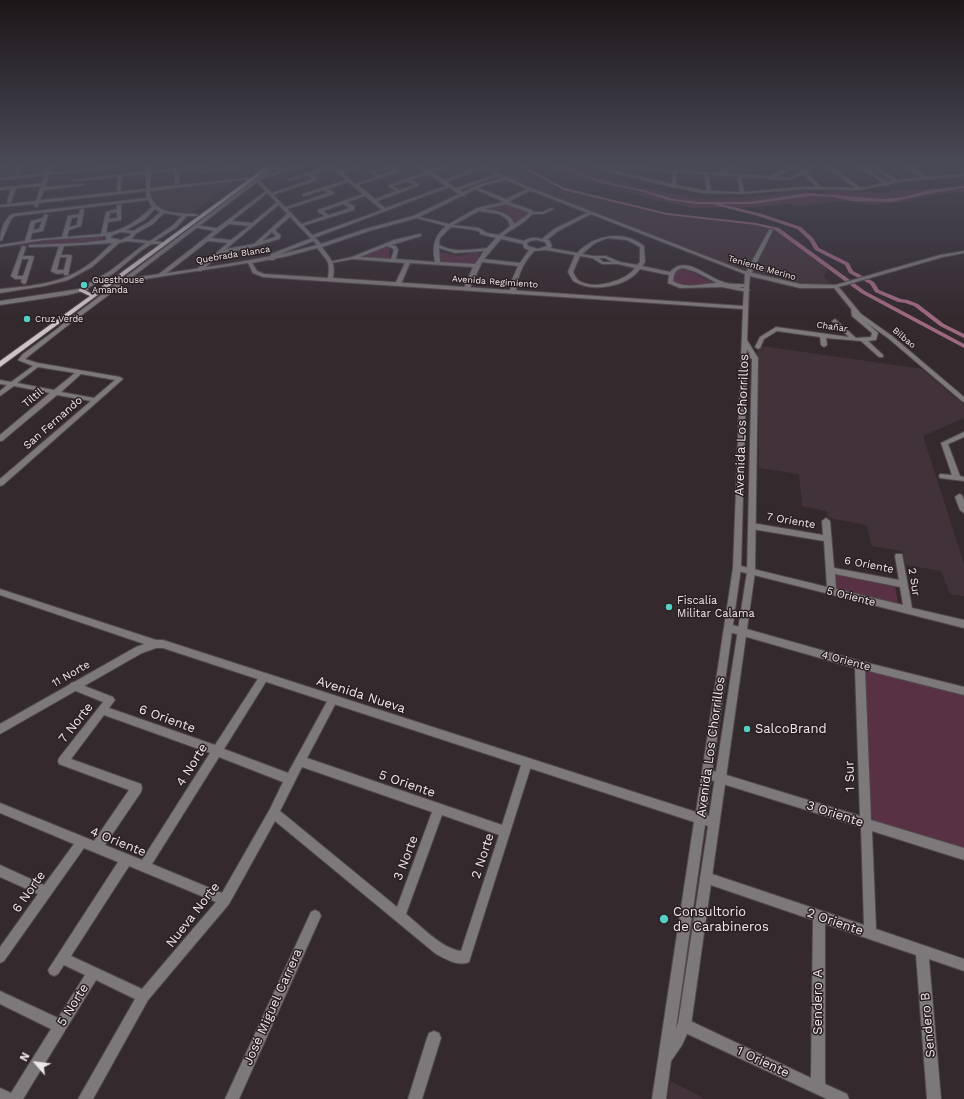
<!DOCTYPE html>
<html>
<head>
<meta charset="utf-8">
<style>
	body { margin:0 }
	#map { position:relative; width:964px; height:1099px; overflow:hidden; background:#342a2e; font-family:"Work Sans",sans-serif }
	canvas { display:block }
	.north { position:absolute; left:16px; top:1043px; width:40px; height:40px; -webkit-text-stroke:3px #2a2024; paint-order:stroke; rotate:298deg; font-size:11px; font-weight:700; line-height:16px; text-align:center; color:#eee7e9 }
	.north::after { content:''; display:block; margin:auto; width:14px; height:18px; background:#eee7e9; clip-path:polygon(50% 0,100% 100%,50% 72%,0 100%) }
</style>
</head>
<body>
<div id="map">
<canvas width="964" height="1099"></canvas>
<div class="north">N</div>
</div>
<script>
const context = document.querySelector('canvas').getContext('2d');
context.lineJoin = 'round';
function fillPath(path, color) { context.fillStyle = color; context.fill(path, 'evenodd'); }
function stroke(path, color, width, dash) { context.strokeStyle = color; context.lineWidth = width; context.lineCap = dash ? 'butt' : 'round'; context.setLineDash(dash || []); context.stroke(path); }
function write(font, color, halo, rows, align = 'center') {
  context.font = font + ' "Work Sans",sans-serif'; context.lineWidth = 3; context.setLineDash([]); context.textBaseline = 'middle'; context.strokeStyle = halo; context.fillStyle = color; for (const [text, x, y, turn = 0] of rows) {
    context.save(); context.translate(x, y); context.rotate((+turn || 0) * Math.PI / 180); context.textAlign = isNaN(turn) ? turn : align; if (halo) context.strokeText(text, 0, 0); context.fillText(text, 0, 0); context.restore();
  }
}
const built = new Path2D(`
	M521,168L558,189L666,215L758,225L769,228L745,272L531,189L500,175Z
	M229,181H235L192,213L166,210L158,206L152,198V190Z
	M776,229L828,269L824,276L829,284H799L751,273Z
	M761,346L922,369L964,405V418L923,436L964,564V596L950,594L941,571L906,565L902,551L872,546L867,525L829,518L826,511L802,506L799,474L759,468L757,353Z
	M670,1081L700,1096L704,1099H668Z`);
const green = new Path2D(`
	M542,164H565L598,177L616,181L669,193L705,199L749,197L795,192L822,193L827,191L871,192L878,193L881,191L890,192L892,190L927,189L964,184V192L934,195L905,202L873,205L846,201L806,205L784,204L759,207L690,208L686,206L650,199L623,190L581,180Z
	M860,164H869L894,181L887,182Z
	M501,204H510L527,212L528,214C524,218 518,222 512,221L511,218L514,217L501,210L489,209Z
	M100,236L103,237V239L81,243L39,244L1,248L47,241Z
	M385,247L390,248L389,259L363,257Z
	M439,252L460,256L476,252L480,254L474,264L441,262L438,254Z
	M681,269L690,271L712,282C700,287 684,288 673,281C674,275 675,272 681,269Z
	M835,574L895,586L898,603L837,590Z
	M870,669L964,695V850L876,823L870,815L865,671Z`);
const water = new Path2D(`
	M551,164H557L569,170L601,181L643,190L674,199L699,202H749L808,193L884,199L904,197L929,190L963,186H964V188L927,194L892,202L851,201L835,197L810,196L753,204H696L668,200L640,191L599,182Z`);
const canal = new Path2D(`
	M515,164H520L565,188L667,213L756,223L779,228L865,291L964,344V348L861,293L775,230L756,225L667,215L563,190Z
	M717,203L762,214L801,227L813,238L819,248L849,263L853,271L874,282L879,290L901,299L908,300L918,304L944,324L964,334V338L940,326L914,306L905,303L898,302L875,292L870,284L849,273L845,265L815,250L809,240L797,229L758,216L715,205V204Z`);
const minor = new Path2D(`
	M11,164H23L18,178L15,177L19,165L0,167V165Z
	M49,164H53L45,187L83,184L85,185L44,190L40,200L146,189V174L122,176L121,190L119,191L117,190L118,177L74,181L72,180L147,171V164H151V171L208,165L210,166L179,170V183L177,184L175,183V171L151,173L150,188L247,178L249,179L150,191C152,215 178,213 196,214L198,215L196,216H187L176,228L155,241L162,242V244H152L142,250L114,273L88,288V290L67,295L0,305V301L79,289L110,271L146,243L127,241L119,243L92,267L68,280L44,286L0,293V289C31,286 62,284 88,265C97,259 104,250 113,243L64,246L61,255H70L72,256L68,275H64V273L57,274L51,271L59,246L31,247H29V245L82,243L106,240V236L44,240L0,247V245L25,241L31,221L43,218L44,214L48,215L43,231L32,233L30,240L62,237L68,216L79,214L80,210L82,209L84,210L81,226L69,230L67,237L101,234L106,212L117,209V205H121V220L108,222L106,233C124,231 139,219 152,207L148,200L15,216L11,219L2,240L0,241C0,231 4,219 12,214L147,198L146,191L39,203L38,207H36L34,206L35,204L0,207V205L36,201L41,186L16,188L11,202L9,203L7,202L11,189L0,190V188L42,183ZM155,209L160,212L149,222L133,231L126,230L144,220ZM117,212V218L109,219L110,213ZM164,213L182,216L172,226L150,241L131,239L135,235V234L153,224ZM78,217L77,225L69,227L72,218ZM42,221L39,229L33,230L35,223ZM120,232L130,233L131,235L121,240L111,238V236ZM60,257H67L64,270H57Z
	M233,164H237V166L233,169L201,172L199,171L232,167Z
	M301,164H306L289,170H285V172L259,179L257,178L284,170L272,169L271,167L288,168Z
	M327,164H331L339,171L361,164H366L342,172L355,184L377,177L371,173V171L395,164H400L392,167L399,170V172L358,185L375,199L396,191L389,187V185L426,172L415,164H419L430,171L449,164H454L432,172L444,180L483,166V168L447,182L456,188L497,174L500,175L459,190L465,194V196H461L449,187L314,238L316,239V240L277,255L274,260H270L271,254L312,238L310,237V236L382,210L365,196L347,202L354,206V210L299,227V225L325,216L318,212V210L363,194L348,182L327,189L334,192V194L283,210V208L328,193L323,190L305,196H303V194L346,180L331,168L311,174L317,178V180L273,195L269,194L313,179L307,175L289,181L287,180L329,166ZM388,168L394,171L380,175L375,172ZM429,174L446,186L385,208L377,201L418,186V184L410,180ZM407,181L414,185L400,190L393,186ZM343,204L350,208L329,215L323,211Z
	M585,164H590L615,171L672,184L673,172L601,166L599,165L601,164L719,173L736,164H741L724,173L769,176L797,164H802L775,177L788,178L817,164H822L806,172L821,187L855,188L823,164H827L861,188L883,183L856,164H860L887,182L893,181L869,164H873L897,180L921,177L902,164H906L909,166L927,164L912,168L926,177L964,174V176L905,181L890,184L888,186L885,185L860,190L803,189L742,194L701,193L676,187L674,188L672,187L613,173ZM677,172L704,174L707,191L676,185ZM708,174L737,176L740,192L711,191ZM803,174L817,187H803L744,192L741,177L789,180Z
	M476,187L506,199L529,188H531V190L508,202L532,210L533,212H542L552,208L554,209L543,214H532C526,223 512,228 503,236L524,241C530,237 535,237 542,239L554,229L589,212H591V214L558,231L547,240H549L552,246L550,248L577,253C595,234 624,230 644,246L645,262L642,266L670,272C686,254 706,277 723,282C731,285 740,283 748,285V287H739L750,290L747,292L722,287L680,288L668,283L669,275L640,269C628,286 594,293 575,282C572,281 570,275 568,272L575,255L546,250L534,251C523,263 517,276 516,292L513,294L510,292L512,280L518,266L482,262L470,288L467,290L464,288L473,267L410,263L401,284L398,286L395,284L405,263L353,259L331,263L329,262L352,257L394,240L419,234H421V236L391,245L396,246L398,250L396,259L435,262C432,246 434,236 446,226L413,217L415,216L449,224L477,208L504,202L475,189L474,188ZM506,204L528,212L529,213L523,218L514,224C510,211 495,211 484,209ZM479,211L499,214L508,220L510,226L499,235L487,233L479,228L453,225ZM451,227C458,228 475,229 480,232V234L496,238L487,248C470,250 454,253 439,245L440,238ZM607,238L627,240L640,247V262L637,265L620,262L606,256H593L582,254L595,243ZM501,239L523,244L524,248L529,250L520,263L484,259ZM536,240L545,242L547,246L538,249L528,246L527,243L530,241ZM387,246L392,248L394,250L391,259L360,257ZM439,248L455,253L484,251L475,264L440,262ZM580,256L592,258L602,264H618L635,268C626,281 592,291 578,280C576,278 574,274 573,272ZM599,258H605L612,262H603ZM683,268L696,272L717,283C703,283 686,290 673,281C674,274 675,269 683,268Z
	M267,190L270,191L232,221L252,223L277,202L281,203L226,249L254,244L288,213H292V215L275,230L281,236L279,239L246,249L222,253L201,271H197V269L228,243L208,241L163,276H159V274L214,231L194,227V225L217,228ZM229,224L249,226L231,240L211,238ZM272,232L276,236L275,237L262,241Z
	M771,229L773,230L751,274L746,275L745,274L769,230Z
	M22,246L26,247L23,256H32L34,257L26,283L24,284L21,282L22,279H15L11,276ZM22,259H29L23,276H17Z
	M964,251V253L943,257L835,288L832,286L940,255Z
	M851,308H855L858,315L878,333L876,340L868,341L883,355V357H879L861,341L826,338L827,345L824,347L821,345L820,337L777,331L764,339L760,348L758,349L755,347L760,337L776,327L849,337L833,322L832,321L835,319L856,338L871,337L872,333L852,316Z
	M61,326L64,328L63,329L25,359L38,363L120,377L123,379L3,485L0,486V479L91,401L57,395L2,441H0V435L50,393L14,386L0,396V391L7,385L0,384V380L11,382L33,366L18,360L23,354ZM38,367L75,373L54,390L17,383ZM81,374L115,380L94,398L61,392Z
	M750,354L758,358L755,360L750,358L744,360L741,358Z
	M964,432V437L948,444L960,476L964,477V481L940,478L939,476L940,474L952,475L941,443Z
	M959,494L962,495L964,500V513L960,510L955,497Z
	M826,518L830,521L834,568L899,580L895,556L896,554H902L912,608L964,620V628L734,570L733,568L734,566L737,565L827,587L824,541L752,529L748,526L752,523L823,535L822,521ZM835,574L900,587L903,605L836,589Z
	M0,589L156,640L159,641L160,644L159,647L156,648L0,595Z
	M729,624L860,661L964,687V695L865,670L871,820L964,848V860L872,831L876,929L964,959V971L929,959L941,1099H927L916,955L825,924V1084L847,1094L849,1099H827L679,1030L677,1025L679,1020L684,1018L811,1078L813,920L702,882L700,878L702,874L706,872L864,925L861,827L707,779L703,778L702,774L703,770L707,769L860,816L855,668L726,631L725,628L726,625Z
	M264,673L267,674L269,677L267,680L224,749L288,773L330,696L333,695L336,696L338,699L307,758L502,825L523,759L527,758L531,759L532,763L469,962C458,967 446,959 436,954L275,821L229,904L148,1000L93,1099H78L135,999L96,980L23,1099H0V1088L11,1093L51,1029L0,1004V991L58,1018L85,975L64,965L58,974L54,976L50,974L48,970L118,862L84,848L4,961L0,963V947L38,894L0,877V865L44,885L74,844L0,813V803L94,841L129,790L59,764L58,761L59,758L103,702L71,689L69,686L71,683L74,682L113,697L115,700L109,708L215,745L261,674ZM104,715L210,753L142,860L105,845L141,792L142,788L141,784L71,759ZM219,757L283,782L270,809L222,893L152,864ZM302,767L432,812L397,907L280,811ZM442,815L499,835L461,951C442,949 421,926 406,914ZM129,866L216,902L142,989L71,956Z
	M315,910L319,912L321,916L239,1099H225L311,912Z
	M434,1031L439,1033L441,1038L422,1099H408L427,1038L429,1033Z`);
const tertiary = new Path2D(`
	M131,164H142L0,180V178Z
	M276,164H280L259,180L321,244L365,229L413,216L480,184L504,178L474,164H479L531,188L744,271L800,284L837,285L861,314L892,336L964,397V402L962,401L888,338L857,316L834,288H800L750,276L749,286L747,340L758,358L755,572L691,1025L682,1045L671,1061L666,1099H652L694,822L163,648H156L142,653L0,734V724L136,647L156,640H163L696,812L733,568L743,309L263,277L253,273L248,263L126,282L63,329H59V327L117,283L105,285L103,284V282L123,279L253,181L246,180V178L256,179ZM507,180L529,190L745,274L743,306L333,278C336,261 330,259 322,247L369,231L417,218L482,186ZM257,182L317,245C256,262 193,269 131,278ZM317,248C326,260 331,260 328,278L264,274L257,271L252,263L288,256ZM747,349L752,358L747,572L709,816L706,815L741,568ZM705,825L708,826L678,1024L676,1028Z`);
const primary = new Path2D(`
	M270,164H275L0,367V361L90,296L79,291V289H83L92,294Z`);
const markers = [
	[84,285,4,"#55cec6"],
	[27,319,4,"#55cec6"],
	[669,607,4,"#55cec6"],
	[747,729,4,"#55cec6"],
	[664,919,5,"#55cec6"]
];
const farStreetnames = [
	["Quebrada Blanca",233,255,-9],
	["Teniente Merino",762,268,16],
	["Avenida Regimiento",495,282,4],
	["Chañar",832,327,8],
	["Bilbao",904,338,40]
];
const farPoinames = [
	["Guesthouse",92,280],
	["Amanda",92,290],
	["Cruz Verde",35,319]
];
const streetNames = [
	["Tiltil",33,398,-40],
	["San Fernando",53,423,-41],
	["7 Oriente",791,521,10],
	["6 Oriente",869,565,11],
	["2 Sur",914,582,81],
	["5 Oriente",851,597,14],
	["4 Oriente",846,661,15],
	["11 Norte",71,674,-30]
];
const poiNames = [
	["Fiscalía",677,601],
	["Militar Calama",677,614]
];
const nearStreetnames = [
	["Avenida Los Chorrillos",742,425,-88],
	["Avenida Nueva",361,695,18],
	["6 Oriente",167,719,20],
	["7 Norte",76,723,-52],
	["Avenida Los Chorrillos",711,747,-82],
	["4 Norte",192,765,-58],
	["1 Sur",850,776,-92],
	["5 Oriente",407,784,19],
	["3 Oriente",835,814,18],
	["4 Oriente",118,842,22],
	["2 Norte",483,856,-72],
	["3 Norte",406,858,-69],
	["6 Norte",29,892,-55],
	["Nueva Norte",193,915,-52],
	["2 Oriente",835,922,19],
	["Sendero A",818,1002,-90],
	["5 Norte",73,1005,-58],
	["José Miguel Carrera",273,1007,-66],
	["Sendero B",928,1025,-95],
	["1 Oriente",763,1062,25]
];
const nearPoinames = [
	["SalcoBrand",755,729],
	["Consultorio",673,912],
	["de Carabineros",673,927]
];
fillPath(built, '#42333a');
fillPath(green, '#583144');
fillPath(water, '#9f6881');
fillPath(canal, '#9f6881');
stroke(minor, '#52484c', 2);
stroke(tertiary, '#52484c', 2);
stroke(primary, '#52484c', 2);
fillPath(minor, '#7d787a');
fillPath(tertiary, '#7d787a');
fillPath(primary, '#cec2c7');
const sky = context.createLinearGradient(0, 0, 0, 318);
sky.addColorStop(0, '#1d1719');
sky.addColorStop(0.52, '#4a4a57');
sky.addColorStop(1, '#4a4a5700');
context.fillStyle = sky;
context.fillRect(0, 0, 964, 318);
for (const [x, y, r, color] of markers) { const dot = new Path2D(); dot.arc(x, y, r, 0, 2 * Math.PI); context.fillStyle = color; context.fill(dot); stroke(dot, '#2a2024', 1.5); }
write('9px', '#eee7e9', '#2a2024', farStreetnames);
write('9px', '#eee7e9', '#2a2024', farPoinames, 'left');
write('11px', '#eee7e9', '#2a2024', streetNames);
write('11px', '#eee7e9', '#2a2024', poiNames, 'left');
write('13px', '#eee7e9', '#2a2024', nearStreetnames);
write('13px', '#eee7e9', '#2a2024', nearPoinames, 'left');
</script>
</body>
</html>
